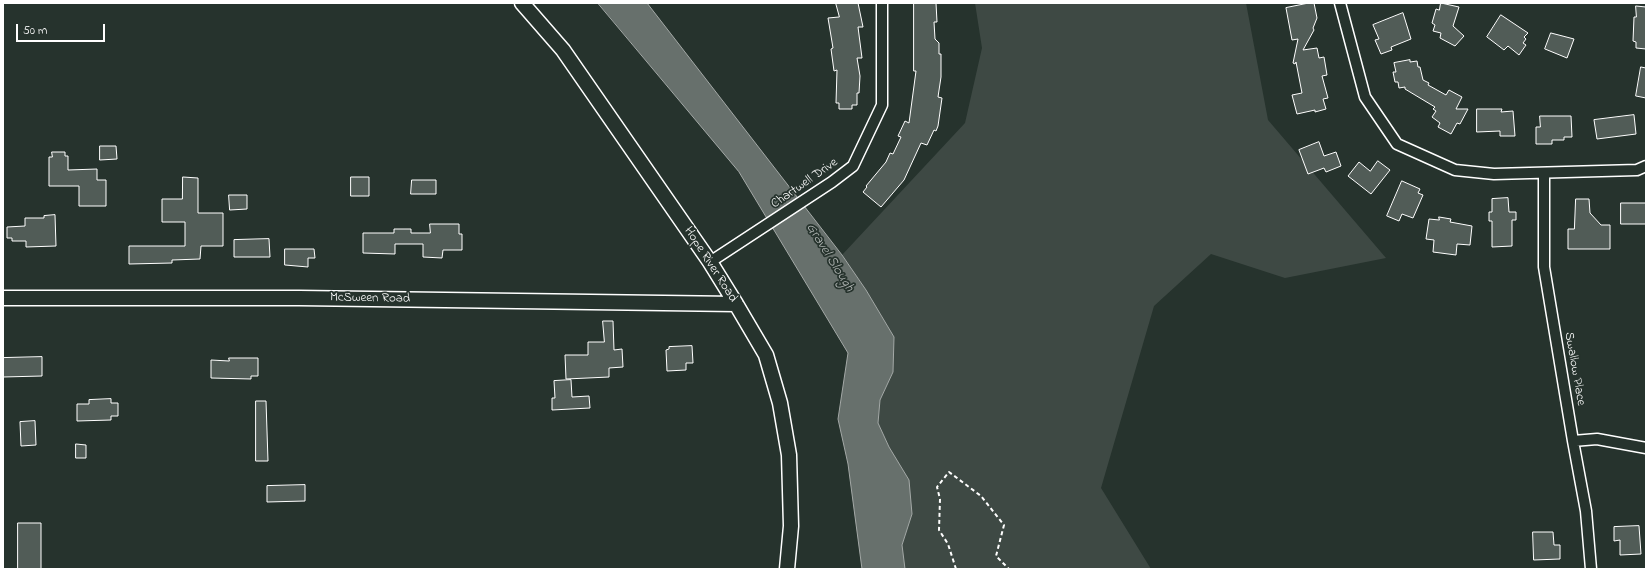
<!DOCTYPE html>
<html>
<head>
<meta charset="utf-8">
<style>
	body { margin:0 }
	#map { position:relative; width:1649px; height:572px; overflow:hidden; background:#26332d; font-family:"Indie Flower",sans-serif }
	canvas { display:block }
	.frame { position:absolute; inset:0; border:4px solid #fff; pointer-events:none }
	.scale { position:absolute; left:16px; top:24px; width:89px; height:18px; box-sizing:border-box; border:2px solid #fff; border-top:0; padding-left:5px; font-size:12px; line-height:14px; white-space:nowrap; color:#fff; -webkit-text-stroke:3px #26332d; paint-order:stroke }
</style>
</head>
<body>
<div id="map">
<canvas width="1649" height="572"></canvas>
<div class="frame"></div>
<div class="scale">50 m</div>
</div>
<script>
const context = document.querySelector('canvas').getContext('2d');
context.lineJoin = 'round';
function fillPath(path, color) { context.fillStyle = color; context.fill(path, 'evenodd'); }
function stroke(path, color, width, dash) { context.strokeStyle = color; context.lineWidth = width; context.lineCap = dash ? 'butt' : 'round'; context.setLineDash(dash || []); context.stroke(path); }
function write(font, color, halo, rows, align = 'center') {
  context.font = font + ' "Indie Flower",sans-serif'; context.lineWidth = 3.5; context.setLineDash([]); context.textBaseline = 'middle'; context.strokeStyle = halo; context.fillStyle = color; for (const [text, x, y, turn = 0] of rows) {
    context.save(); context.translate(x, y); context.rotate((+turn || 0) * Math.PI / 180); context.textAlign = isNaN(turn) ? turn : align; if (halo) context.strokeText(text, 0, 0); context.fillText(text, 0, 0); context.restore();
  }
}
const green = new Path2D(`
	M975,3H1246L1268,120L1386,258L1285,278L1211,254L1154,306L1101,488L1151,569L904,568L902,545L912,514L889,447L878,423L880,400L893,372L894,337L866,290L842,255L965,123L982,48Z`);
const water = new Path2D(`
	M598,3H647L842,255L866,290L894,337L893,372L880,400L878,423L889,447L909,480L912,514L902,545L905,569H862L848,464L838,419L848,353L739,172Z`);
const building = new Path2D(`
	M836,3H858L863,27H858L862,58H857L860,76L859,93H857V105H852V109H839V103H836L837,70L834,71L831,49L833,48L828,18L839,17Z
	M914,3H936L937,22H934L935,39L939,43V54H941V77L938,97L942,98L938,126L936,131L934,130L927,145L921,143L904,180L881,207L863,192L867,187L866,186L886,162L890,153L893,154L901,137L898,136L905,121L909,123L916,71H914Z
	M1309,3H1314L1317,18L1313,28L1314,30L1303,50L1317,48L1319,58L1324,57L1327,75L1322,76L1328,98L1323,99L1326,109L1315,112V110L1297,114L1292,95L1302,93L1296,62L1295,64L1293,63L1298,39L1292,40L1286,8Z
	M1441,3L1459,7L1453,26L1464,36L1455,46L1440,38L1441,33L1433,31L1435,25L1432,23L1436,9L1439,10Z
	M1636,6L1646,7V49L1636,48V42L1633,41L1634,17H1636Z
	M1403,13L1411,39L1391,47L1392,50L1381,54L1375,40L1379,39L1373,25Z
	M1501,15L1528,33L1524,37L1526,39L1523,43L1526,45L1519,55L1508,46L1504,50L1487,37Z
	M1551,33L1574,39L1567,58L1545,49Z
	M1410,60V62L1417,61L1418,67H1420L1423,80L1429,83L1428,85L1446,95L1449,90L1462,97L1456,109H1468L1460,124L1457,123L1451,134L1438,127L1440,123L1432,117L1436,111L1433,109L1435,107L1405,89V87L1399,88L1398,82H1395L1393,72H1396L1394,63Z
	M1641,67L1646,68V98L1636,96Z
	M1477,109H1502L1501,112L1513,111L1515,136H1500V131L1477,132Z
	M1634,115L1636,134L1597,139L1594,120Z
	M1540,116H1571L1572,137H1564V140H1552V144H1536V127H1540Z
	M1319,142L1324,156L1336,152L1341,166L1326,172L1324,168L1308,174L1299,150Z
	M100,146H116L117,159L100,160Z
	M52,152H65V156H68V170L97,169V180H106V206H79V186H49V157H52Z
	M1378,161L1390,170L1371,194L1348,176L1359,162L1370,171Z
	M183,177L198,178V213H223V246H201L200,259L172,260V263L129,264V246H185V222H162V199H182Z
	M351,177H369V196H351Z
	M412,180H436V194H411Z
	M1402,181L1420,189L1418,193L1423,195L1413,218L1402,214L1399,221L1387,216Z
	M229,195H247V209L230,210Z
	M1508,198L1509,212H1516V220H1512V246L1492,247V221H1489V212H1492V199Z
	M1576,199H1589L1590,213L1601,225H1610V249H1568V229H1574Z
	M1621,203H1646V224H1621Z
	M55,215L56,246L26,247V241H12V238H7V227L25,226V218H44V216Z
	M1439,217L1451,219L1450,222L1472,226L1470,245L1457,244L1456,255L1433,252L1434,240L1426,239L1429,219L1439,220Z
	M430,224H459V234H462V250H443L442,258L423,257V244H395V254L363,253V233H394V229H411V233H430Z
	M269,239L270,257H234V240Z
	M285,249H314L315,258H308V267L285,265Z
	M603,321H613L614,350L622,349L623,367L609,368V377L566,379L565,355H588V342H604Z
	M692,346L693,363H686V370L667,371L666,350L669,349V347Z
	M42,357V376L3,377V358Z
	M229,358H258V376H251V379L211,378V360L229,361Z
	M571,380L572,397L589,396L590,408L552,410V398H555L554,381Z
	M111,399V403H118V416H111V420L77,421V404H89V400Z
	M256,401H266L268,461H256Z
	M35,421L36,445L21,446L20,422Z
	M76,444L86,445V458H76Z
	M305,485V501L267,502V486Z
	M18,523H41V569H18Z
	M1639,526L1641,554L1620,555V540L1614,541V527Z
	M1533,532H1553L1554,545H1560V559L1534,560Z`);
const path = new Path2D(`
	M956,569L948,544L939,530L940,499L937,487L949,472L981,496L1004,525L996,556L1009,569`);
const street = new Path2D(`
	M1340,3L1365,97L1397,144L1455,170L1494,174L1637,170L1646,166
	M1544,173V267L1573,441L1586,511L1591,569
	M710,262L832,182L853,166L882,105V3
	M1573,441L1597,439L1646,448`);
const secondary = new Path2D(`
	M522,3L563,50L710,262L736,304L766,355L780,403L789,455L791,526L787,569
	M3,298H299L736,304`);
const streetNames = [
	["Chartwell Drive",805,184,-35],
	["Hope River Road",710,265,57],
	["McSween Road",370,299,1],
	["Swallow Place",1574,369,80]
];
const waterNames = [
	["Gravel Slough",829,258,58]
];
fillPath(green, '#3e4944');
fillPath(water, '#67706c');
stroke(water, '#a4a9a7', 1);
fillPath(building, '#515c57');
stroke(building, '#fff', 1);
stroke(street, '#fff', 13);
stroke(secondary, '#fff', 17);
stroke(path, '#fff', 2, [4, 3]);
stroke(street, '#26332d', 10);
stroke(secondary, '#26332d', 14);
write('13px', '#fff', '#26332d', streetNames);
write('italic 14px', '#b3b8b6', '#26332d', waterNames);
</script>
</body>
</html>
